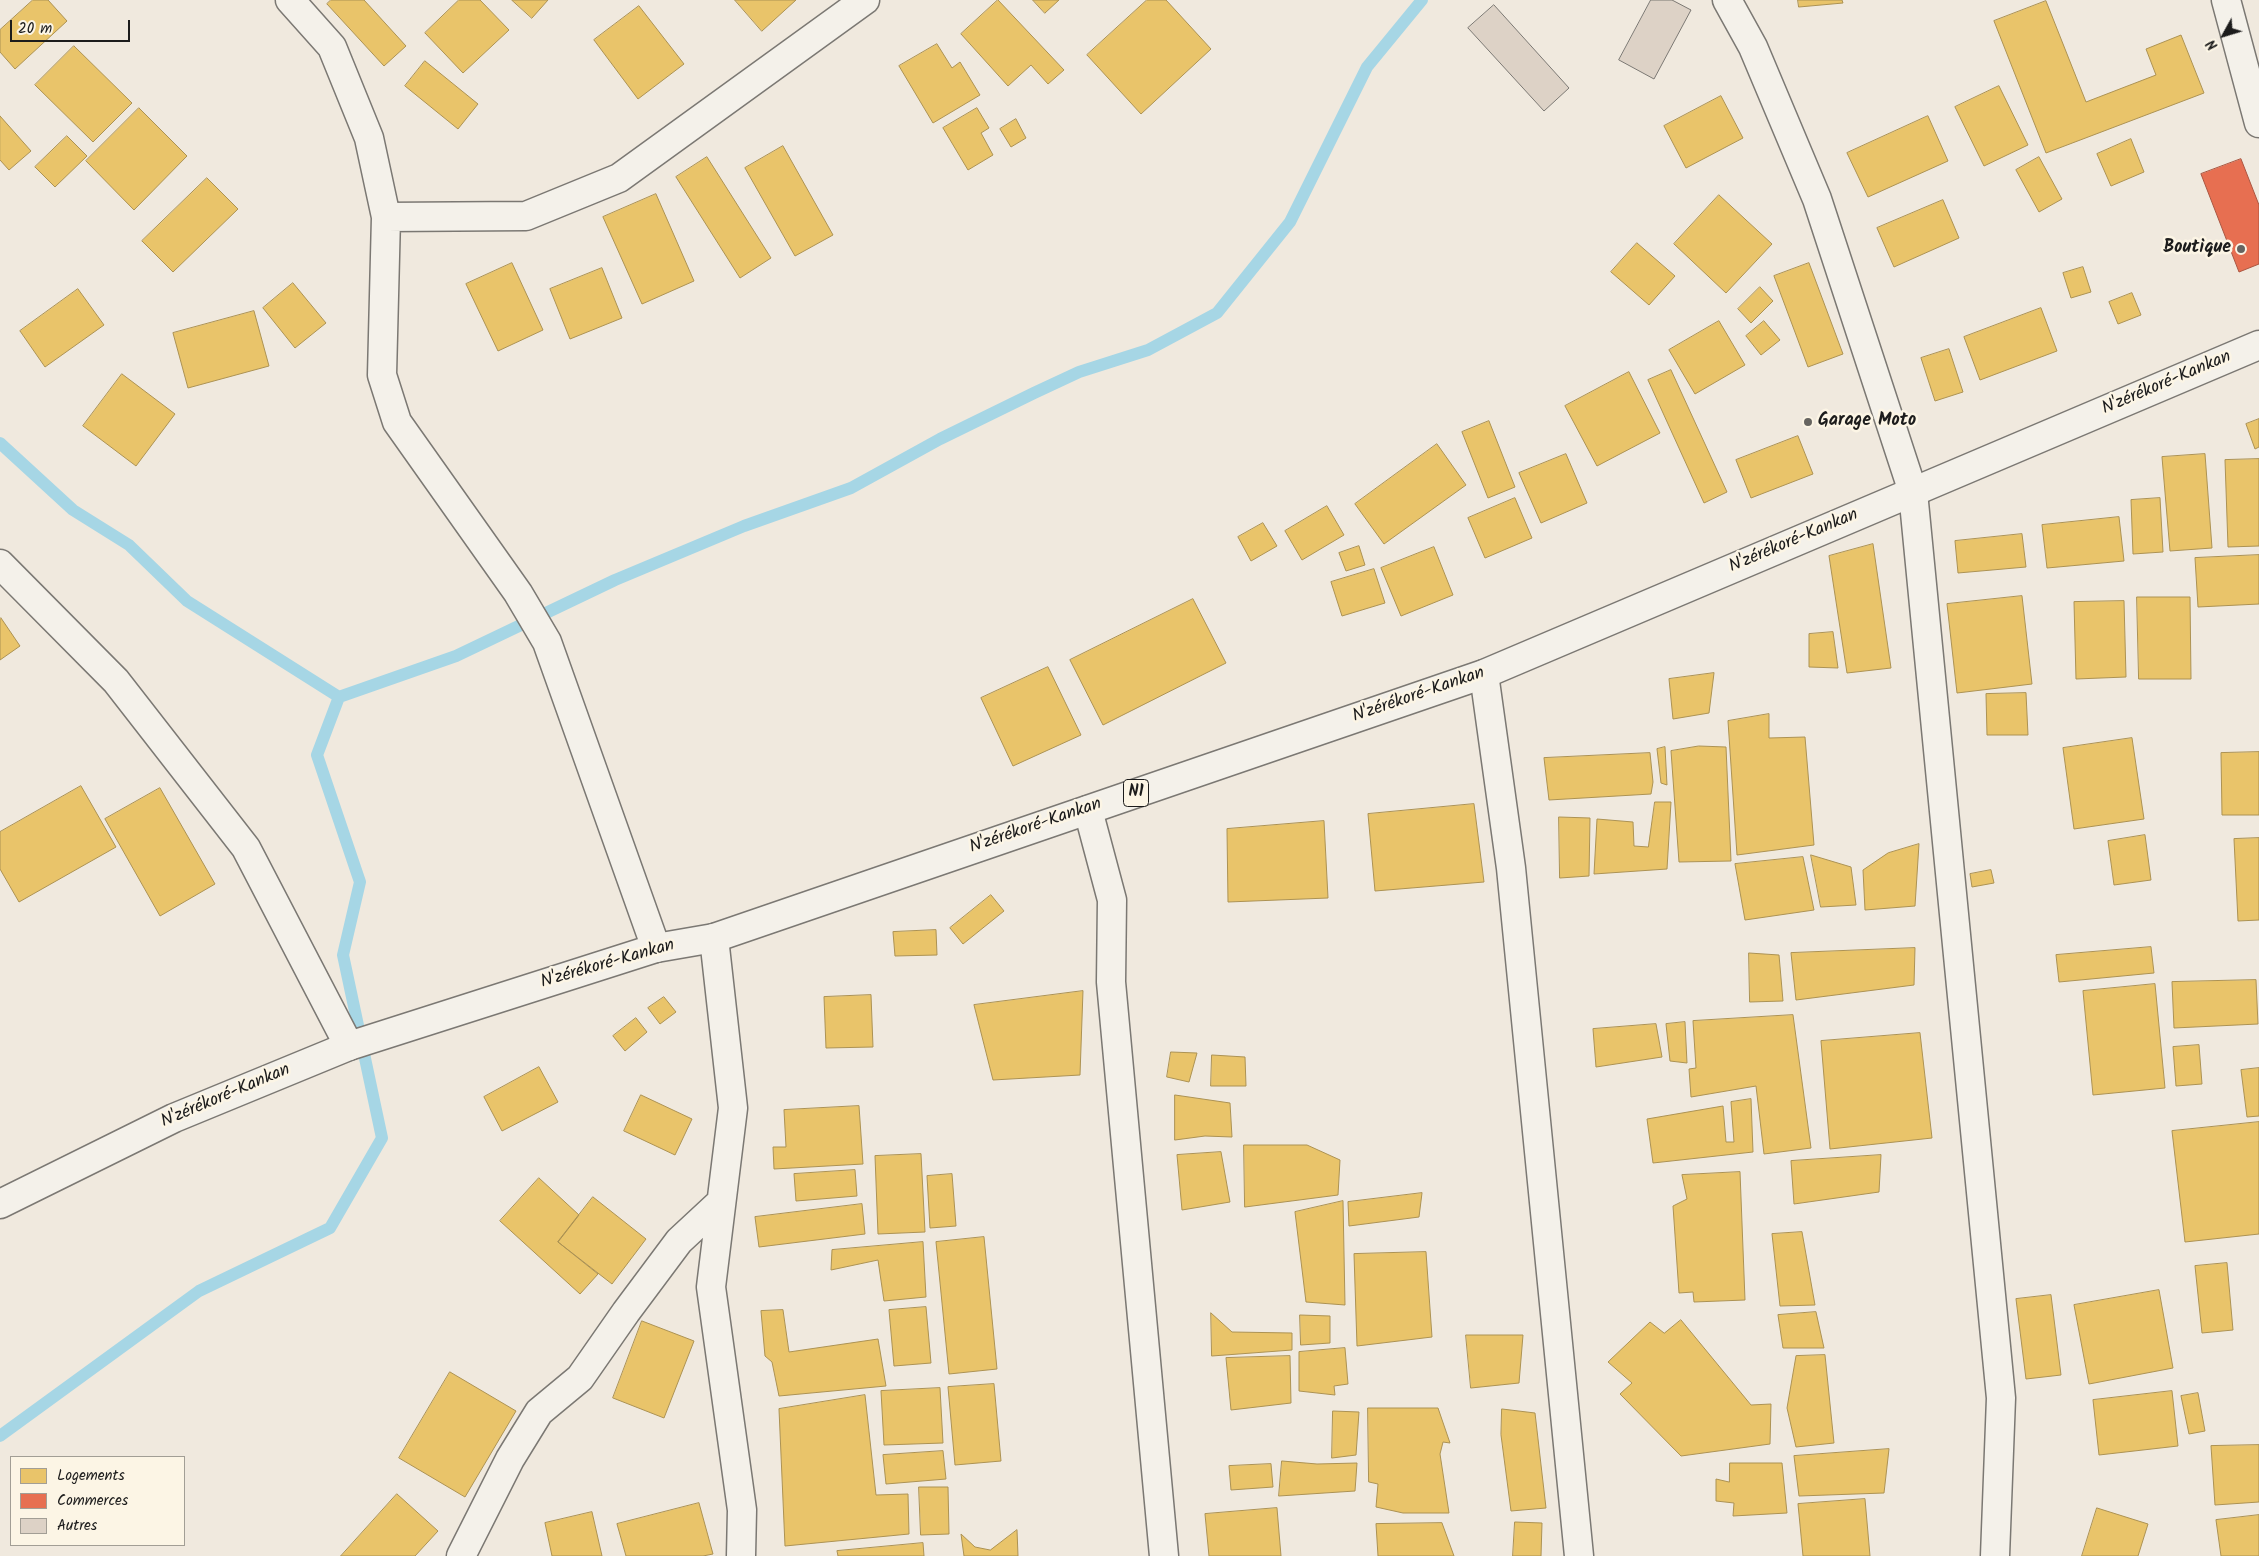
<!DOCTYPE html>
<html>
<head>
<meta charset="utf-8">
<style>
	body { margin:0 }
	#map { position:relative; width:2259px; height:1556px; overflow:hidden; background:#f0e9de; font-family:Kalam,sans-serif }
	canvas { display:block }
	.legend { position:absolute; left:10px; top:1456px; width:175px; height:90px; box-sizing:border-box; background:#fcf5e5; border:1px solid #a29e95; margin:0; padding:6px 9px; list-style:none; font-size:15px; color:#1c1c1c }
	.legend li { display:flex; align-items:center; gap:10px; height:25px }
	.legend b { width:25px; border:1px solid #a29e95 }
	.north { position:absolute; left:2199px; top:10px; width:50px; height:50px; -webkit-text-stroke:4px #fcf5e5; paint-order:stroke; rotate:231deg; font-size:14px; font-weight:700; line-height:20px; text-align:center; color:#1c1c1c }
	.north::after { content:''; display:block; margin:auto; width:18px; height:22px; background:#1c1c1c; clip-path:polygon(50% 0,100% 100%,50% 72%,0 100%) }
	.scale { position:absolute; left:10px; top:20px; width:120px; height:22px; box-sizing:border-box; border:2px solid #1c1c1c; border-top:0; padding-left:6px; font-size:15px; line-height:18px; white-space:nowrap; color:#1c1c1c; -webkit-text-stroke:4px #fcf5e5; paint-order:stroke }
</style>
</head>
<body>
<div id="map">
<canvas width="2259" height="1556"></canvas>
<ul class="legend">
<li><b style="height:14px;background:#e9c46a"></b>Logements</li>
<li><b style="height:14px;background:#e76f51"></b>Commerces</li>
<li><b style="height:14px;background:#ddd2c6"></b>Autres</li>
</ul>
<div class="north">N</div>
<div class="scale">20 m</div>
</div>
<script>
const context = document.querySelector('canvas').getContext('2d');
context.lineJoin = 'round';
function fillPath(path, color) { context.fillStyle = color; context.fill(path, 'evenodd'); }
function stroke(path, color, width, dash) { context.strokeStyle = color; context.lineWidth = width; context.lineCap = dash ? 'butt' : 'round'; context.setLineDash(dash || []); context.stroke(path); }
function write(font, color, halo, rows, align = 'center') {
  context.font = font + ' Kalam,sans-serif'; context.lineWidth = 5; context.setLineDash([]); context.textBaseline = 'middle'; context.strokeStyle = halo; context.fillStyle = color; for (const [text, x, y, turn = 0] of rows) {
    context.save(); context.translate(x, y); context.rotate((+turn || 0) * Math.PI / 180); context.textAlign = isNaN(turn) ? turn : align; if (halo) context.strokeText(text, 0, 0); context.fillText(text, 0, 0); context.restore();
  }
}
const homes = new Path2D(`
	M33,0H48L67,21L15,69L0,52V30Z
	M331,0H364L406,46L384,66L327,4Z
	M459,0H480L509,30L463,73L425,33Z
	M512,0H548L532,18Z
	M735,0H796L762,31Z
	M998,0L1064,70L1048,84L1031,65L1008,86L961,34Z
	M1033,0H1059L1045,13Z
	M1147,0H1166L1211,49L1141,114L1087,55Z
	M1798,0H1842L1843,3L1799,7Z
	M2046,1L2086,102L2156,75L2146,49L2181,35L2204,93L2046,153L1994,21Z
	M639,6L684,64L638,99L594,40Z
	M937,44L952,68L960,62L980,95L933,123L899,66Z
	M74,46L132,103L93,142L35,85Z
	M425,61L478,104L458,129L405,86Z
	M1999,86L2028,145L1984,166L1955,107Z
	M1721,96L1743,138L1686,168L1664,126Z
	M139,108L187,156L134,210L86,161Z
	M977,108L989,128L981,133L993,155L968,170L943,128Z
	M0,116L31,151L9,170L0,160Z
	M1928,116L1948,161L1868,197L1847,153Z
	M1016,119L1026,138L1011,147L1000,129Z
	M67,136L87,156L55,187L35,167Z
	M2131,139L2144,172L2111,186L2097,154Z
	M783,146L833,235L795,256L745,168Z
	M707,157L771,258L740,278L676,177Z
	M2039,157L2062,199L2039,212L2016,170Z
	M207,178L238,209L173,272L142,241Z
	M656,194L694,281L642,304L603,217Z
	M1719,195L1772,244L1726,293L1674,244Z
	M1943,200L1959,238L1894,267L1877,228Z
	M1637,243L1675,276L1649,305L1611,272Z
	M512,263L543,330L498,351L466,284Z
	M1809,263L1843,354L1808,367L1774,276Z
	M2083,267L2091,292L2071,298L2063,273Z
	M602,268L622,318L570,339L550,289Z
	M293,283L326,323L295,348L263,308Z
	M1760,287L1773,301L1751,323L1738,309Z
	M78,289L104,325L45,367L20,331Z
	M2132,293L2141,315L2118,324L2109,302Z
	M2041,308L2057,351L1980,380L1964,337Z
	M254,311L269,366L188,388L173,333Z
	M1719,321L1745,365L1695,394L1669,350Z
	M1764,321L1780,340L1761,355L1746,336Z
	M1949,349L1963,392L1935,401L1921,358Z
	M1671,370L1727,492L1704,503L1648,380Z
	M1629,372L1660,433L1597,466L1565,406Z
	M122,374L175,414L136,466L83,426Z
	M2259,419V447L2255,449L2246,424Z
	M1489,421L1515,487L1488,498L1462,432Z
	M1798,436L1813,474L1751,498L1736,460Z
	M1437,444L1466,485L1384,544L1355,504Z
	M1566,454L1587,503L1541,523L1519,473Z
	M2205,454L2212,548L2170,551L2162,457Z
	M2259,459V546L2228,547L2225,460Z
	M1515,498L1532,538L1485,558L1468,518Z
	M2160,498L2163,552L2133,554L2131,500Z
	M1327,506L1344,535L1302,560L1285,531Z
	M2119,517L2124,561L2047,568L2042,525Z
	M1263,523L1277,546L1251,561L1238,537Z
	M2022,534L2026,567L1958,573L1955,541Z
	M1873,544L1891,668L1847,673L1829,556Z
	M1359,546L1365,565L1346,571L1339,553Z
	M1434,547L1453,595L1401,616L1381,568Z
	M2259,555V604L2198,607L2195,558Z
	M1374,569L1385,603L1342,616L1331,582Z
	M2022,596L2032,684L1957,693L1947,604Z
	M2137,597H2190L2191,679H2139Z
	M1193,599L1226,663L1103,725L1070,660Z
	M2124,601L2126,677L2076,679L2074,602Z
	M1,618L20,646L0,660V619Z
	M1833,632L1838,668L1809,667V634Z
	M1048,667L1081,735L1013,766L981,698Z
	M1714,673L1709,713L1673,719L1669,679Z
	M2026,693L2028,735H1987L1986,694Z
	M1769,714V738L1805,737L1814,845L1737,855L1728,721Z
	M2132,738L2144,819L2074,829L2063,748Z
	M1699,746L1726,747L1731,861L1679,862L1671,751Z
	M1665,747L1667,785L1661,783L1657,749Z
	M2259,752V815H2222L2221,753Z
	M1650,753L1653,782L1651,794L1549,800L1544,758Z
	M81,786L116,847L19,902L0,869V832Z
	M160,788L215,884L160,916L105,819Z
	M1655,802H1671L1667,869L1594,874L1597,819L1633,822L1634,846L1648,847Z
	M1474,804L1484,882L1375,891L1368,814Z
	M1559,817L1590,818L1589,876L1560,878Z
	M1324,821L1328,898L1228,902L1227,829Z
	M2145,835L2151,880L2114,885L2108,841Z
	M2259,838V920L2238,921L2234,839Z
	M1919,844L1915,906L1865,910L1863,870L1888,853Z
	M1811,855L1851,867L1856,905L1821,907Z
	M1803,857L1814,910L1745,920L1735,864Z
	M1991,870L1994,883L1972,887L1970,874Z
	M991,895L1004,911L963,944L950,928Z
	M936,930L937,955L895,956L893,932Z
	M2151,947L2154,973L2059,982L2056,955Z
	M1915,948L1914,985L1796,1000L1791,953Z
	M1749,953L1779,955L1783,1001L1750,1002Z
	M2256,980L2258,1024L2174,1028L2172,982Z
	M2155,984L2165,1088L2093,1095L2083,991Z
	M1083,991L1080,1075L993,1080L974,1005Z
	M871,995L873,1047L826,1048L824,997Z
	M664,997L676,1012L660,1024L648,1008Z
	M1793,1015L1811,1148L1764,1154L1756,1086L1691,1097L1689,1069L1696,1068L1693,1021Z
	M636,1018L647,1032L625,1051L613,1036Z
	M1685,1022L1687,1063L1670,1061L1666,1024Z
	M1656,1024L1662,1057L1596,1067L1593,1029Z
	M1920,1033L1932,1138L1830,1149L1821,1041Z
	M2199,1045L2202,1084L2176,1086L2173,1047Z
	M1171,1052L1197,1053L1189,1082L1167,1077Z
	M1212,1055L1245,1057L1246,1086H1211Z
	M539,1067L558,1102L502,1131L484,1097Z
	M2259,1068V1116L2247,1117L2241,1070Z
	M641,1095L692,1119L675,1155L624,1131Z
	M1175,1095L1230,1103L1232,1137L1205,1136L1175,1140Z
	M1751,1099L1753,1152L1653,1163L1647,1119L1723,1106L1726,1142H1734L1731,1102Z
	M859,1106L863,1164L774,1169L773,1147H786L784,1110Z
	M2259,1122V1234L2185,1242L2172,1131Z
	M1244,1145H1307L1340,1160L1338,1195L1245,1207Z
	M1221,1152L1230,1202L1182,1210L1177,1155Z
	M921,1154L925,1232L878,1234L875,1156Z
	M1881,1155L1879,1192L1794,1204L1791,1161Z
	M855,1170L857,1196L796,1201L794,1174Z
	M1740,1172L1745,1300L1694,1302L1693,1292L1679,1293L1673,1206L1687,1199L1682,1175Z
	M952,1174L956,1226L930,1228L927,1176Z
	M539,1178L579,1215L558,1242L598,1274L580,1294L500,1221Z
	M1422,1193L1419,1217L1349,1226L1348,1202Z
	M593,1197L646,1239L612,1284L558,1242Z
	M1343,1201L1345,1305L1306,1302L1295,1212Z
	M862,1204L865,1234L759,1247L755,1217Z
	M1802,1232L1815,1305L1780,1306L1772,1234Z
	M984,1237L997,1369L949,1374L936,1242Z
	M923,1242L926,1297L884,1301L878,1260L831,1270L832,1250Z
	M1426,1252L1432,1337L1357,1346L1354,1254Z
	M2227,1263L2233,1330L2202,1333L2195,1266Z
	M2159,1290L2173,1368L2089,1384L2074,1305Z
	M2051,1295L2061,1375L2026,1379L2016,1299Z
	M926,1307L931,1363L894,1366L889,1310Z
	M783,1310L789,1352L878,1339L886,1386L779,1396L772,1362L765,1356L761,1311Z
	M1816,1312L1824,1348H1783L1778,1315Z
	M1211,1313L1232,1332L1292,1333V1350L1212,1356Z
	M1300,1315L1330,1316V1343L1301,1345Z
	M1681,1320L1751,1405L1771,1404L1770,1444L1681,1456L1620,1394L1632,1383L1608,1362L1650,1322L1664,1333Z
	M642,1321L694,1341L664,1418L613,1398Z
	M1466,1335H1523L1519,1383L1471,1388Z
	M1345,1348L1348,1384L1334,1386L1335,1395L1299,1391V1352Z
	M1825,1355L1834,1443L1796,1447L1787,1408L1796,1356Z
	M1290,1356L1291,1403L1231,1410L1226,1358Z
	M450,1372L516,1411L465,1497L399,1458Z
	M994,1384L1001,1461L955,1465L948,1387Z
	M940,1388L943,1443L884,1445L881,1391Z
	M2172,1391L2178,1446L2099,1455L2093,1400Z
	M2198,1393L2205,1431L2189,1434L2181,1396Z
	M865,1395L876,1495L908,1494L909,1534L785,1546L779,1409Z
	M1368,1408H1438L1450,1443L1443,1442L1440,1454L1449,1513H1403L1376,1507L1378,1484L1369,1482Z
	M1502,1409L1535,1413L1546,1508L1511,1511L1501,1435Z
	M1333,1411L1359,1412L1356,1455L1332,1458Z
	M2259,1445V1502L2215,1505L2211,1446Z
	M1889,1449L1884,1493L1799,1496L1794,1456Z
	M943,1451L946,1479L886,1484L883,1455Z
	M1282,1461L1317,1464L1357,1463L1355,1491L1279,1496Z
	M1730,1463H1782L1787,1513L1733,1516L1734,1503L1716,1501V1479L1729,1482Z
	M1271,1464L1273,1487L1231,1490L1229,1466Z
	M919,1487H948L949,1534L921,1535Z
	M397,1494L438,1531L415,1556H341Z
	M1865,1499L1870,1556H1803L1798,1504Z
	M699,1503L713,1554L703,1556H626L617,1524Z
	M1277,1508L1281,1556H1209L1205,1514Z
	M2097,1508L2148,1524L2138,1556H2082Z
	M592,1512L602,1556H552L545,1523Z
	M2259,1515V1556H2221L2216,1520Z
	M1515,1522L1542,1523L1541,1556H1513Z
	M1442,1523L1454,1556H1378L1376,1524Z
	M1017,1530L1018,1556H964L961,1534L975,1547L990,1550Z
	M923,1543L924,1556H838L837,1551Z`);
const shops = new Path2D(`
	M2241,159L2259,205V264L2239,272L2201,174Z`);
const stream = new Path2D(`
	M0,443L73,510L129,545L187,601L339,697
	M0,1436L199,1291L330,1228L382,1138L343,955L360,882L317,755L339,697L456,656L615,580L744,526L851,488L940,439L1034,393L1079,372L1148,350L1217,313L1290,222L1367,67L1422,0`);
const building = new Path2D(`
	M1651,0H1672L1691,10L1654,79L1619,60Z
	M1494,5L1569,88L1544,111L1468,28Z`);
const minor = new Path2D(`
	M290,0L332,47L369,138L386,217L382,375L397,422L518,593L547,642L656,948
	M1727,0L1753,47L1817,199L1913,492L2001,1398L1995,1556
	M2226,0L2259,123
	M386,217L526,216L619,178L865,0
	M0,564L116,681L246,848L349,1046
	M1484,674L1511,868L1579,1556
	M1088,810L1112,900L1111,982L1164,1556
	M714,938L733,1108L711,1287L742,1510L741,1556
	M461,1556L510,1459L539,1412L580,1378L626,1312L679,1241L721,1202`);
const trunk = new Path2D(`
	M0,1204L174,1118L349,1046L656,948L714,938L1484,674L2259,345`);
const markers = [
	[2241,249,5,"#666460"],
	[1808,422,5,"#666460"]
];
const shields = [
	[1136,793,25]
];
const shieldNames = [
	["N1",1136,793]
];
const poiNames = [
	["Boutique",2231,249],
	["Garage Moto",1818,422,"left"]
];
const streetNames = [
	["N'zérékoré-Kankan",2167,384,-23],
	["N'zérékoré-Kankan",1794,542,-23],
	["N'zérékoré-Kankan",1419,696,-19],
	["N'zérékoré-Kankan",1036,827,-19],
	["N'zérékoré-Kankan",608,965,-16],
	["N'zérékoré-Kankan",226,1097,-23]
];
fillPath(homes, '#e9c46a');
stroke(homes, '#ac9253', 1);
fillPath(shops, '#e76f51');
stroke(shops, '#aa5641', 1);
stroke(stream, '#a6d6e5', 12);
fillPath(building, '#ddd2c6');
stroke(building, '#7b7873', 1);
stroke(minor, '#7b7873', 31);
stroke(trunk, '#7b7873', 31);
stroke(minor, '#f4f1ea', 28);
stroke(trunk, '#f4f1ea', 28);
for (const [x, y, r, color] of markers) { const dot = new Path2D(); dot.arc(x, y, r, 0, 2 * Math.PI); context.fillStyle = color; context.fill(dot); stroke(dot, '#fcf5e5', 2); }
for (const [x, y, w] of shields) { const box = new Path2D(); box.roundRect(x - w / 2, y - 13.5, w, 27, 4); context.fillStyle = '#fcf5e5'; context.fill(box); stroke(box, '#1c1c1c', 1); }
write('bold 16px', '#1c1c1c', null, shieldNames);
write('bold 18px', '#1c1c1c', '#fcf5e5', poiNames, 'right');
write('18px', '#1c1c1c', '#fcf5e5', streetNames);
</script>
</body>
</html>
